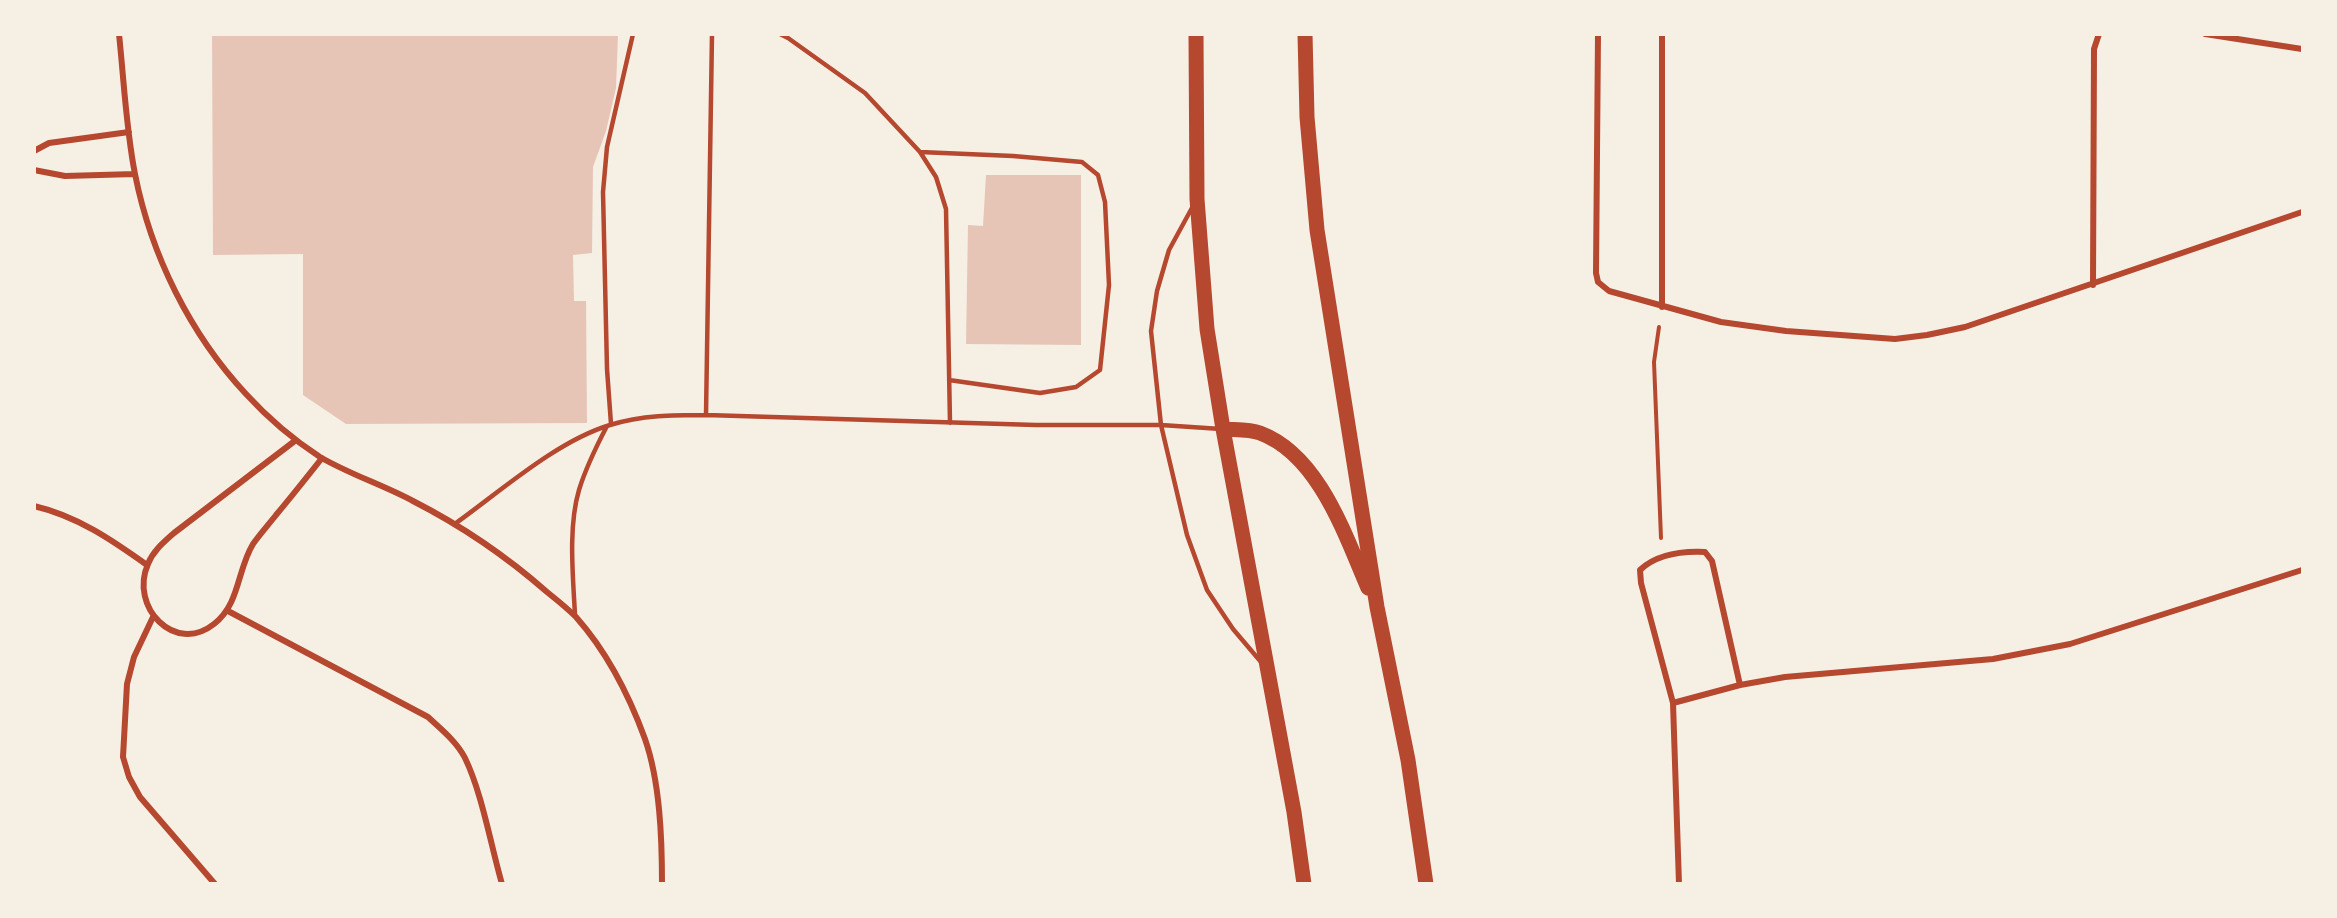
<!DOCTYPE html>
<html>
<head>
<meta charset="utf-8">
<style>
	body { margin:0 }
	#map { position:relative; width:2337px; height:918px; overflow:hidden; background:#f6efe4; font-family:"IBM Plex Sans",sans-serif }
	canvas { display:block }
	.frame { position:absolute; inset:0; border:36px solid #f6efe4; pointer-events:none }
</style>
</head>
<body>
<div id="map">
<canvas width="2337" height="918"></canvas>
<div class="frame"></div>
</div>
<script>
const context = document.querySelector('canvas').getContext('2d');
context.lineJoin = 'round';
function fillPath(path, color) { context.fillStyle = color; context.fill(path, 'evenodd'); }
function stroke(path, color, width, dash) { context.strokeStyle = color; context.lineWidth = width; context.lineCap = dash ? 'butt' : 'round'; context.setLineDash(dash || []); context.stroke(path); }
const building = new Path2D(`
	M212,34H618L616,88L606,131L593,167L592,253L573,255L574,301H586L587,423L346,424L303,395V254L213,255Z
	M986,175H1081V345L966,344L968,225L983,226Z`);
const path = new Path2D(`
	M1659,327L1654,362L1661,538`);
const service = new Path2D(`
	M780,34L788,38L865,93L920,152L936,177L946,209L950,423
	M920,152L1013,156L1082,162L1098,175L1105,202L1109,285L1100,370L1076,387L1040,393L949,380
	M1193,206L1169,250L1157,291L1151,331L1161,425L1187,535L1207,590L1233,629L1261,662
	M706,415L712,34
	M611,424L607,369L603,192L607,147L633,34
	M456,523C502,490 557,441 610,425C642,415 674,415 706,415L1036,425H1161L1221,429
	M575,615C573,576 568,527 579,490C586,467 596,447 607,426`);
const minor = new Path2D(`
	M119,34C124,81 126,129 135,174C151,255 190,334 246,394C267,417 294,440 320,457C349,474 383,485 413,501C462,526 506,556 547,592C557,600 567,608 576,617C607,652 629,695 645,739C660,782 662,838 662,884
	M1598,34L1596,273L1598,282L1609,291L1721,322L1786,331L1895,339L1927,335L1965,327L2302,212
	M1662,34V307
	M2205,34L2302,49
	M34,151L49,143L129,132
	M34,170L65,176L135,174
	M2093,285L2094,49L2099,34
	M296,440L174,533C164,542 153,551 148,564C129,607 175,655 214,624C240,604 237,570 253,544C260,534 269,524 276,515C292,496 307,477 322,458
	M34,506C77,516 112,540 147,565
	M228,611L428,717C441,729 457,742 465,758C482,793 491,846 502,884
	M153,617L134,657L127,684L123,757L129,777L140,797L215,884
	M1673,703L1740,685L1785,677L1993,659L2070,644L2302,570
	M1679,884L1673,703L1641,583L1640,570C1657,554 1682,551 1705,552L1712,561L1740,685`);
const primary = new Path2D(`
	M1196,34L1197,199L1207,329L1223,429L1294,812L1304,884
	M1305,34L1307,117L1317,230L1377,607L1408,760L1426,884
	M1223,429C1235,430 1249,429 1260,433C1319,455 1345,535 1368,588`);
fillPath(building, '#e6c5b7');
stroke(path, '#b5482f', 4);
stroke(service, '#b5482f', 4.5);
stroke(minor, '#b5482f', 6);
stroke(primary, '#b5482f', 15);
</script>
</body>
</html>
